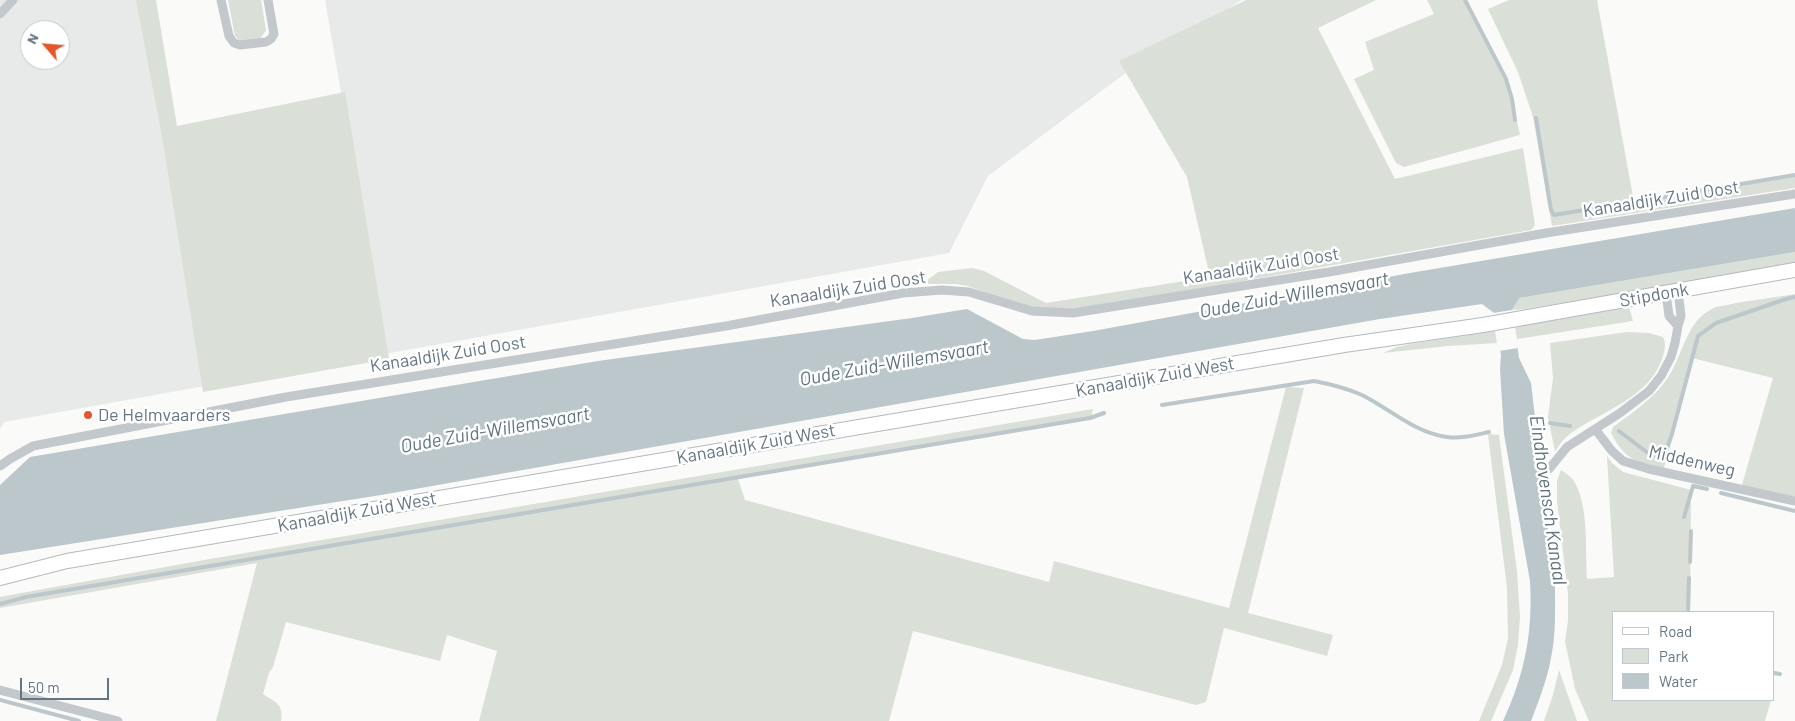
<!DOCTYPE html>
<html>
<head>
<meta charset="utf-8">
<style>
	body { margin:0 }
	#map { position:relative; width:1795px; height:721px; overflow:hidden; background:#fafaf8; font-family:Barlow,sans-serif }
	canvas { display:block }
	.legend { position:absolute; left:1612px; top:611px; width:162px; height:90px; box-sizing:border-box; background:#fff; border:1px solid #c1c8cd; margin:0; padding:6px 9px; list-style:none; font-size:15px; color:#657683 }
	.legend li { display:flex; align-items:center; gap:10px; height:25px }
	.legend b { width:25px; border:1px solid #c1c8cd }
	.north { position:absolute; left:20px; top:20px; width:50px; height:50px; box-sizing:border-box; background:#fff; border:1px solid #c1c8cd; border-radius:50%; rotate:297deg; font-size:14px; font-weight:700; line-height:20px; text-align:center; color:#657683 }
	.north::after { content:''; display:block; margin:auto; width:18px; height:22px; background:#e4572e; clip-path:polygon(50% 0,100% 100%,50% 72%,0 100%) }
	.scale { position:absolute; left:20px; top:678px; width:89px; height:22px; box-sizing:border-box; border:2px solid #657683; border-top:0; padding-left:6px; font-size:15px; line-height:18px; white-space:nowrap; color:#657683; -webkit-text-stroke:4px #fff; paint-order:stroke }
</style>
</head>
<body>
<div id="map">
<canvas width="1795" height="721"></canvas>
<ul class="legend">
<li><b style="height:6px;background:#fff"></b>Road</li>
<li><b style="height:14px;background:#dadfd7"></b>Park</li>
<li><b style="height:14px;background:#bbc7cb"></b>Water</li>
</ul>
<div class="north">N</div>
<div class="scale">50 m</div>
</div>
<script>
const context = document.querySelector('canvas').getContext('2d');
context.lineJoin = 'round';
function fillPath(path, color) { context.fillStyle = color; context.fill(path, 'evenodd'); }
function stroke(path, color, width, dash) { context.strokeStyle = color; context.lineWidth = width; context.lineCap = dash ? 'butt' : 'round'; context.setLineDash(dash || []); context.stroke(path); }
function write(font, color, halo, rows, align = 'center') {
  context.font = font + ' Barlow,sans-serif'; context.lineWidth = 5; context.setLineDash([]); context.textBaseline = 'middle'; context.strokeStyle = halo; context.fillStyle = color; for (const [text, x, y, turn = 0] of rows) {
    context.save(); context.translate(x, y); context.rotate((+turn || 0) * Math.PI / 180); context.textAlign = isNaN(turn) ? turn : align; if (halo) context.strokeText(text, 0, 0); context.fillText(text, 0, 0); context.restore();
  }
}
const built = new Path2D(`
	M0,0H150L171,134L342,98L325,0H1242L1131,69L988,176L949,253L4,422L0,429ZM30,30H60V60H30Z`);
const green = new Path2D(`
	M136,0H156L177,126L345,92L389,359L203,392L163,142Z
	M228,0H261L266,30L260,39L242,43L235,36Z
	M1246,0H1376L1318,28L1395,179L1523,148L1535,225L1531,230L1209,287L1085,308L1045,312L1024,307L968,286L956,284H922L938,272L972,268L984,271L1046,303L1210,277L1187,177L1119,61Z
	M1427,0H1463L1510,91L1520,135L1404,167L1396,163L1354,79L1374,70L1365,42L1434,14Z
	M1509,0H1597L1634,202L1795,175V188L1552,226L1533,117L1518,72L1488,9Z
	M1795,252V264L1526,309L1512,310L1518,298Z
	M1795,294V501L1741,488L1773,378L1692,358L1664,468C1634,461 1626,461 1611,433L1613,427C1632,413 1653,399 1667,379C1682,358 1686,321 1712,309C1716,306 1722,306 1727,305C1749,300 1772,298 1795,294Z
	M1629,307L1633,321L1517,339L1515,327Z
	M1495,331L1497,343L1448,346L1383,353L1397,347L1410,344Z
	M1627,332L1649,333L1663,337C1666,343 1665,349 1663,356C1651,398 1601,411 1570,434C1563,439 1559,445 1555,452L1548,417L1553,378L1550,343Z
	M1286,387L1304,388L1248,613L1333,635L1327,656L1224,628L1206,702L1196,705L913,631L889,721H479L497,651L447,635L440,661L286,622L273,667L269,673L263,694C275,702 284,704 281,721H216L257,563L0,608V597L5,596L204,560L1093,409L1091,418L738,479L745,500L1049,582L1054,561L1229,608Z
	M1488,434L1499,435L1517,571L1520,617L1518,645L1513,670L1491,721H1479L1502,665L1508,638L1507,588Z
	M1607,456L1612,463L1623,472L1691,490L1690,612H1614V700H1771L1765,721H1589L1575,689L1565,641L1568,621V594L1557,501V481L1561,470C1567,474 1572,477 1575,483C1589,508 1585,550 1587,579L1614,577Z
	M1559,670L1577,721H1544L1553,695Z`);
const water = new Path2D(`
	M1795,208V252L1519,298L1512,310L1519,358L1531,383L1555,588C1555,611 1556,635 1551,658C1547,680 1539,700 1531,721H1503C1525,674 1533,632 1530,581L1504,434L1500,369L1501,355L1494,313L1482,304L1380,319L381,495L0,555V485L30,457L598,361L912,318L967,309L1023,339L1035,340L1093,331L1410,273Z`);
const pier = new Path2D(`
	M1512,310L1518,348L1499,351L1493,313Z`);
const stream = new Path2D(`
	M1465,0L1506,79L1512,99L1515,120
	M1536,118L1551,210L1554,215L1795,175
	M1162,405L1314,381C1330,384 1346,388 1362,395C1390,409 1415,433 1447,437C1461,439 1475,435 1489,432
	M1550,423L1570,426
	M1619,431L1648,453L1700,468
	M1664,457L1672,434L1698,336L1716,323L1786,299L1795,297
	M1721,493L1795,511
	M1684,517L1693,486L1707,489
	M1690,562L1691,531
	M0,604L26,597L1090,418L1104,413
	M1688,612L1689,578
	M1774,673L1780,674
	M0,700L79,721`);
const minor = new Path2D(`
	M221,0L229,36L234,43L240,45L266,42L271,39L274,34L268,0
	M0,14L13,0
	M1666,292L1669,316L1678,326
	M1595,429L1612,451L1623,461L1649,469L1795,501
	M0,466L10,459L33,446L286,397L726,326L903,293L942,290L969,292L1032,311L1073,313L1329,272L1546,233L1795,194
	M1549,469L1567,447L1620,413L1649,391L1661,376L1671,357L1675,343L1678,326L1681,316L1678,290
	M0,690L118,721`);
const secondary = new Path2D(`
	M0,578L67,561L1344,345L1483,325L1795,270`);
const markers = [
	[88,415,5,"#e4572e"]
];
const streetNames = [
	["Kanaaldijk Zuid Oost",1661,199,-9],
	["Kanaaldijk Zuid Oost",1261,266,-9],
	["Kanaaldijk Zuid Oost",848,289,-9],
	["Stipdonk",1654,295,-10],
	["Kanaaldijk Zuid Oost",448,354,-9],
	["Kanaaldijk Zuid West",1155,377,-10],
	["Kanaaldijk Zuid West",756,444,-10],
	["Middenweg",1692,461,13],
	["Kanaaldijk Zuid West",357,512,-10]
];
const poiNames = [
	["De Helmvaarders",98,415]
];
const waterNames = [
	["Oude Zuid-Willemsvaart",1294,295,-10],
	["Oude Zuid-Willemsvaart",894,363,-10],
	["Oude Zuid-Willemsvaart",495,430,-10],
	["Eindhovensch Kanaal",1548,500,82]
];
fillPath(built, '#e8e9e9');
fillPath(green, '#dadfd7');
fillPath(water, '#bbc7cb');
fillPath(pier, '#fafaf8');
stroke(stream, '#bbc7cb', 4);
stroke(secondary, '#b3babf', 16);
stroke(minor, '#c3c8cc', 9);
stroke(secondary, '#fff', 14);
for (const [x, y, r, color] of markers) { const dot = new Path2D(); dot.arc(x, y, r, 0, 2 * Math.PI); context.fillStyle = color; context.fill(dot); stroke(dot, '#fff', 2); }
write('18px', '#657683', '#fff', streetNames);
write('18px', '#657683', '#fff', poiNames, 'left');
write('italic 19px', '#60757c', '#fff', waterNames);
</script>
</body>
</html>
